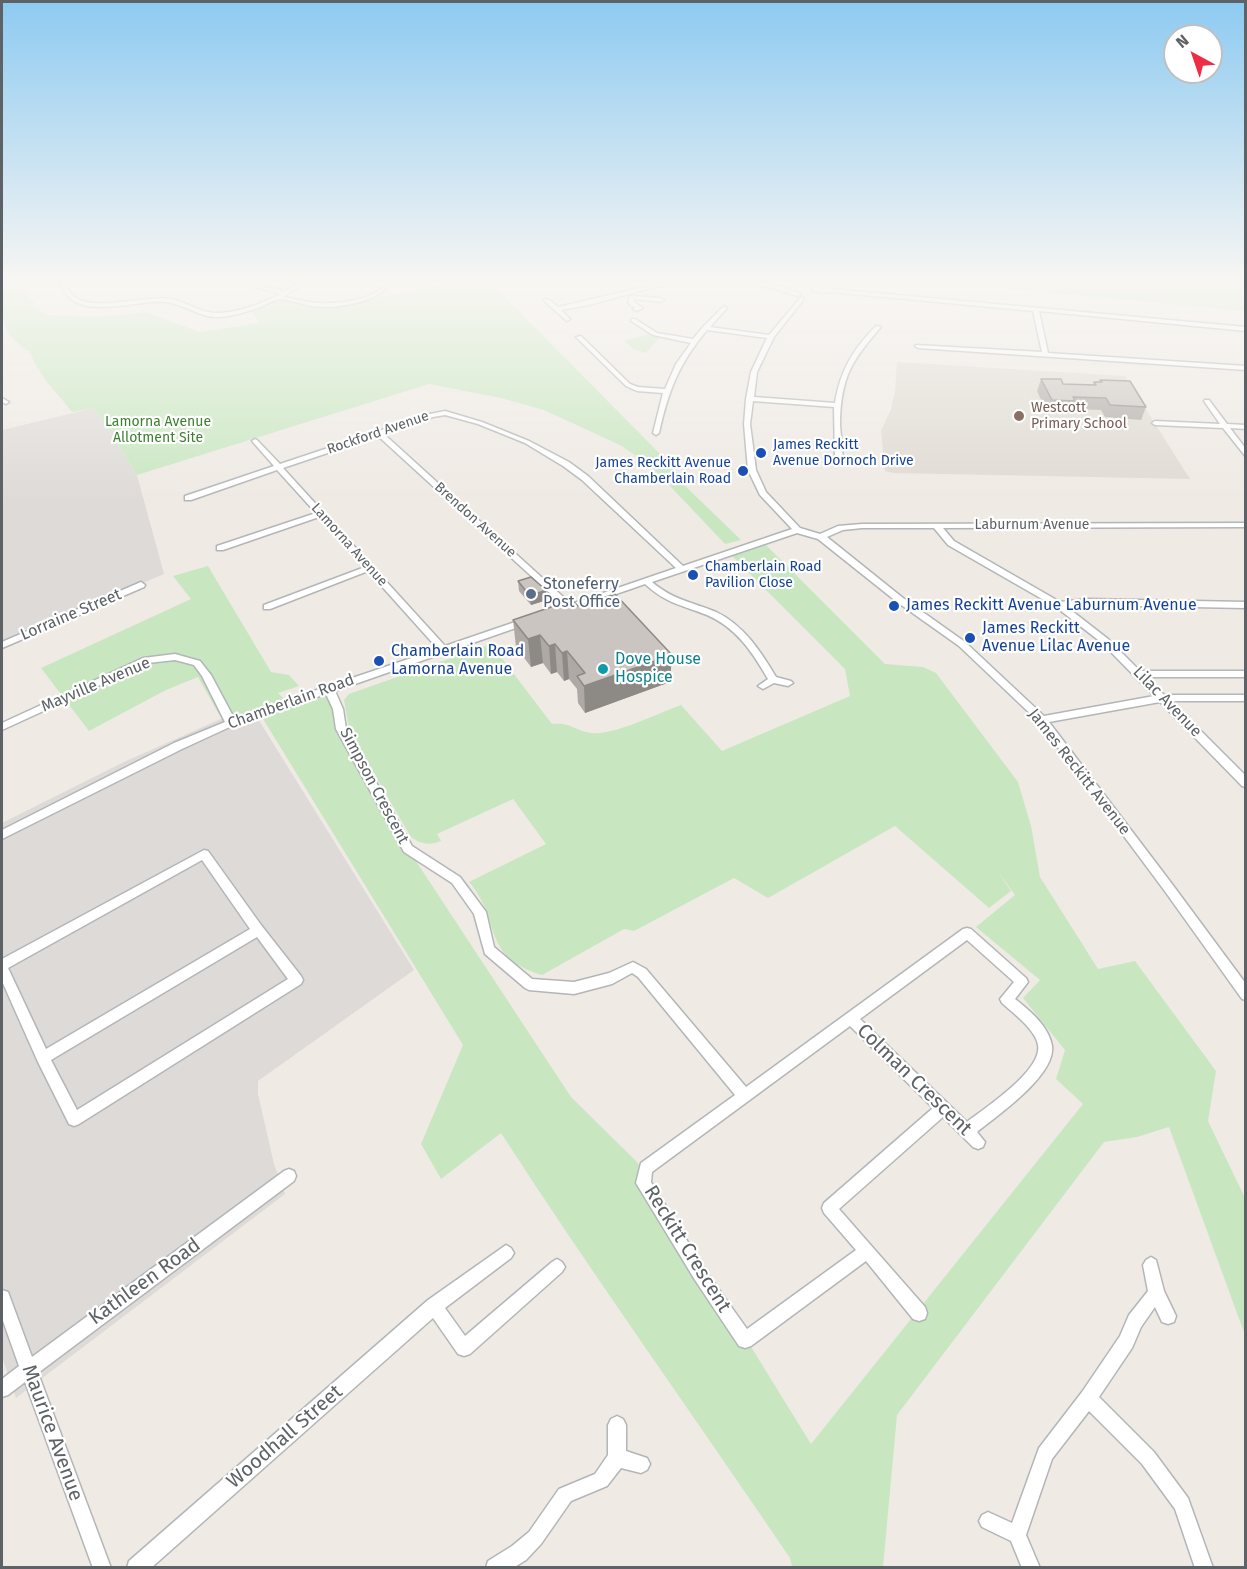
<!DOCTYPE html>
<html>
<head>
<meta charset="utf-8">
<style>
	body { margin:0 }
	#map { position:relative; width:1247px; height:1569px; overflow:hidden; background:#efeae4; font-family:"Fira Sans",sans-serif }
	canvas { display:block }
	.frame { position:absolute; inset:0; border:3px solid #5c6265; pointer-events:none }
	.north { position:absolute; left:1163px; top:24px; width:60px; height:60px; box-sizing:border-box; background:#fff; border:2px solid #bec0c1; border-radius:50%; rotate:320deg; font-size:16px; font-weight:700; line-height:24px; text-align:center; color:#5c6265 }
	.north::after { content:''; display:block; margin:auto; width:21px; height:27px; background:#ee2c45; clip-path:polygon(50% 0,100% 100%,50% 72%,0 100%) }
</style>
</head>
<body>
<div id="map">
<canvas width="1247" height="1569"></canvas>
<div class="frame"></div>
<div class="north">N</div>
</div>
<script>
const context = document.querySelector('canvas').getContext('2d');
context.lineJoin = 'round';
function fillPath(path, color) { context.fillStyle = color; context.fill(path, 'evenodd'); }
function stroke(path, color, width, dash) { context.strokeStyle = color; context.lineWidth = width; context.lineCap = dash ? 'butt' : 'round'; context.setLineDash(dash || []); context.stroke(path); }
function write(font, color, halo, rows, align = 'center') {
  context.font = font + ' "Fira Sans",sans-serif'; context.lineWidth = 4.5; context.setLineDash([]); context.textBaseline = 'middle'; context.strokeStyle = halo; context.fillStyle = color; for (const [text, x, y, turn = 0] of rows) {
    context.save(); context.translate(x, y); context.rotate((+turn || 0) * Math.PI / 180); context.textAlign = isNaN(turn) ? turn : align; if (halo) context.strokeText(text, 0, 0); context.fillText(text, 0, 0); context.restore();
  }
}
const industrial = new Path2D(`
	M94,408L137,475L164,574L2,643V430Z
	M250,706L414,970L258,1081V1094L274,1164L285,1194L16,1398L2,1357V823L124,762Z`);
const education = new Path2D(`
	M897,362L1125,376L1190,479L893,473L885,471L881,431L891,409L895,391Z`);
const green = new Path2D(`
	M2,282H19L39,310L47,315L97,317L146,312L200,332L259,323L252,312L280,299L325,309L455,282H490L669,463L677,478L741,540L725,544L651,466L620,445L544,410L501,398L429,384L137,475L94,408L72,412C58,393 37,375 30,351C22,349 21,345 15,341C0,327 2,305 2,282Z
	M932,282H1245V311Z
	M649,334L660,337L646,353L633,349L624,341Z
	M763,542L885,664L923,667L936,673L1018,782L1031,826L1040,877L1098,969L1135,961L1216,1071L1208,1121L1245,1198V1335L1169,1127L1137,1137L1104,1142L897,1415L883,1567H792L790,1558C694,1416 594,1277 501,1133L441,1179L421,1144L463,1045L260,714L225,725L198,677L166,690L89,731L41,668L191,599L173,576L208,566L271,672L289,675L299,686L278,693L288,703L329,689L341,729L408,849L571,1097L637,1162L811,1444L1083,1104L1056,1079L1065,1050L1023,998L1040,980L976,927L1015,895L996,869L1011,891L989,908L895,826L768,898L734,878L634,931L624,929L542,975C480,956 502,920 469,882L546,844L513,799L437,834L441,841C429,846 421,844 411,837L355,741L349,728L344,700L349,694L491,644L552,724C573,722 573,731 592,733C612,736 659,713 681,705L722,751L850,696L845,669L729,553Z`);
const minor = new Path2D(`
	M59,282H64C67,288 70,293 75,297C94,312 146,295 171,299C188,302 201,314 219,313C241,312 262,303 281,294L235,282H246L285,291L301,282H307L283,297C296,299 308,303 321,303C340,304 375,300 387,282H392C379,303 335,309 312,306C302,304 291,300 281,299C274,299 266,305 260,307C247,312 233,316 220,317C200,318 186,305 167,302C140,299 96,316 72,300C66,296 63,289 59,282Z
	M665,282H684L651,288L589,305L561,310L570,319L567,321L543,300L548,299L558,307Z
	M732,282L773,284L801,294L798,296L772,288Z
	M818,284L830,286L832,289L1246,327V331L1039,311L1048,353L1246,366V370L918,348L915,346L916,345L1042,352L1033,311L830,292L822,293L812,290V288Z
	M630,296L661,298L664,300L661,302L634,299V302L643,308L636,311L633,309L635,308L628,303Z
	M801,297L804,299L774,337L757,372L754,397L835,403C840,371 853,349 876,326L881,327C852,360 841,377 840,422C840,435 844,451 842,464L835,462L834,407L753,401L750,424L756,470L766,492L800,528L820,534L838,526L862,524L1246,523V527L943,528L954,541L1060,602L1087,599L1246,602V608L1087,605L1067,607L1108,639L1140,671H1246V677H1146L1164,695H1246V701H1171L1246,776V787L1242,786L1160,702L1049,722L1172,884L1246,984V1000L1242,999L1164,890L1039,722L959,646L897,602L818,539L797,533L652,582C673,600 692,602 716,612C744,625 761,652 776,677L791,681L793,683L788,686L774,683L763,689L758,686L768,679C753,653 736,627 707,615C682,605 667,604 645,584L567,611H561L560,609L564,606L378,436L283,468L445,646L524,619L527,618L531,621L530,623L335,691L343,709L346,729L412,846L460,877L486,912L494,947L532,979L574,982L609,973L633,962L646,969L746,1087L963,929L967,928L971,929L1026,978L1028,982L1015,999C1029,1010 1049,1026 1052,1046C1056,1075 998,1115 977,1132L985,1142L983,1147L978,1149L973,1147L943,1117L839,1209L925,1307L927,1313L925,1319L919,1321L913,1319L866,1261L751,1346L745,1348L739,1346L695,1280L636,1183L641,1163L735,1095L638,977L632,973L612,984L574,994L529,990L525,988L485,954L474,914L452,883L404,852L336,729L333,709L326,694L234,725L182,749L2,839V830L174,743L225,722L202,676L194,665L175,660L148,663L2,730V723L143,658L175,654L200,661L211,675L234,718L438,649L368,571L270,609H264V605L365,567L319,517L223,550H217V546L316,513L277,470L191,500H185V496L274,466L252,441L255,439L257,440L280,464L430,414L445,411L482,422L529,441L569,462L588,476L683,566L792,529L760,495L748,470L744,424L746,399L751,372L767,338L707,330C679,363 668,392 659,433L656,435L653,433L663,393L637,391L626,386L576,337L581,336L630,384L638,387L665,389L676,364L691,343L653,335L631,321V319H635L657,333L693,339L703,327L724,306L727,308L710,327L769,335ZM445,415L478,424L525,443L563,466L582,480L676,568L571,604L384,434L433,417ZM862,528H934L948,545L1056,607L1102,643L1154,696L1044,716L965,642L903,598L827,537L843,530ZM967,940L1014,982L1000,999L1002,1003C1012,1012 1036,1030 1038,1045C1043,1070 985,1108 967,1122L860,1019ZM850,1026L933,1108L824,1203L822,1208L824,1213L856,1250L747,1329L705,1270L651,1182L652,1172Z
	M2,398L9,402L6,404L2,402Z
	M1205,400H1209L1227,424L1246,425V429L1230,428L1246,449V457L1223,428L1155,425L1152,423L1155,421L1220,424L1204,401Z
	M141,582L145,585L144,587L2,648V642Z
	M204,850L208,851L261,925L301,976L303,980L301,984L79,1124L74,1126L69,1124L38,1062L2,981V959ZM202,860L250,929L46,1049L8,968ZM257,937L288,979L77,1110L51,1060Z
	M289,1169L294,1171L296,1176L294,1181L38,1373L111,1568H93L25,1382L8,1395L2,1397V1379L19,1366L2,1318V1290L8,1292L32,1357L284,1171Z
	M506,1245L511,1248L514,1253L511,1258L445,1308L465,1336L552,1262L557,1259L562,1262L565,1267L562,1272L470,1354L464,1356L458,1354L433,1318L151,1568H127L129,1561L428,1300Z
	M1151,1257L1156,1260L1164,1291L1176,1316L1174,1322L1168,1324L1162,1322L1155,1307L1141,1327L1132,1348L1099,1397L1154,1452L1188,1498L1213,1568H1195L1175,1509L1142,1464L1089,1411L1052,1459L1026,1535L1040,1568H1022L1011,1541L982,1527L979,1521L982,1515L988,1512L1012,1523L1039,1448L1082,1392L1120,1336L1129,1315L1148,1291L1143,1265L1146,1260Z
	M617,1416L623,1419L626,1425V1451L647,1458L650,1464L647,1470L641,1473L621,1468L607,1486L571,1501L541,1544L526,1560L513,1568H486L488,1561L512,1546L529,1532L559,1489L595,1474L608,1455V1425L611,1419Z`);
const wall = new Path2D(`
	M1041,379L1063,384L1093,385L1094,382H1099L1100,380L1146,407L1141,420L1105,417L1101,410L1072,409L1070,414L1047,413L1037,391Z
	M518,581L546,590L547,600L531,605L519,591Z
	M578,606L672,655L670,682L585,713L578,703L577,689L569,679L564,681L557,672L551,674L543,663L531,667L516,647L513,620L559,607Z`);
const shadedWall = new Path2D(`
	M546,590L547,600L531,605L530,596Z
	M540,635L543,663L531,667L528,639Z
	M555,644L557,672L551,674L549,646Z
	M567,651L569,679L564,681L562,653Z
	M672,655L670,682L585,713L584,686Z`);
const building = new Path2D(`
	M1041,379H1061L1063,384L1096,385L1094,382H1102L1100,380L1130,381L1146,407L1110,405L1106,398L1073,397L1075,401L1052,400Z
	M531,577L546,590L530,596L518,581Z
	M615,594L672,655L584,686L577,676L585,673L567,651L562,653L555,644L549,646L540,635L528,639L513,620L557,605L559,607L574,602L578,606Z`);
const markers = [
	[1019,416,6,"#8d6e63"],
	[761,453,6,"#1a4fb4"],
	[743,471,6,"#1a4fb4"],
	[693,575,6,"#1a4fb4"],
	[531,594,6,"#5c6f8a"],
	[894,606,6,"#1a4fb4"],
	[970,638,6,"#1a4fb4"],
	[379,661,6,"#1a4fb4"],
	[603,669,6,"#0f9aa8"]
];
const farEducationnames = [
	["Westcott",1031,408],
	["Primary School",1031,424]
];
const farParknames = [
	["Lamorna Avenue",158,422],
	["Allotment Site",158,438]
];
const farStreetnames = [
	["Rockford Avenue",378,433,-19],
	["Brendon Avenue",475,520,42],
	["Laburnum Avenue",1032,525],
	["Lamorna Avenue",349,545,48]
];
const farTransitnames = [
	["James Reckitt",773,445],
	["Avenue Dornoch Drive",773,461],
	["James Reckitt Avenue",731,463,"right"],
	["Chamberlain Road",731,479,"right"],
	["Chamberlain Road",705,567],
	["Pavilion Close",705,583]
];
const serviceNames = [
	["Stoneferry",543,585],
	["Post Office",543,603]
];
const transitNames = [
	["James Reckitt Avenue Laburnum Avenue",906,606],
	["James Reckitt",982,629],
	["Avenue Lilac Avenue",982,647],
	["Chamberlain Road",391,652],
	["Lamorna Avenue",391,670]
];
const streetNames = [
	["Lorraine Street",71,615,-23],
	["Mayville Avenue",96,685,-23],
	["Chamberlain Road",291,702,-20],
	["Lilac Avenue",1167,702,46],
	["James Reckitt Avenue",1079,772,52],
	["Simpson Crescent",374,786,62]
];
const cultureNames = [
	["Dove House",615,660],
	["Hospice",615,678]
];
const nearStreetnames = [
	["Colman Crescent",914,1080,44],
	["Reckitt Crescent",687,1249,58],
	["Kathleen Road",145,1282,-36],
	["Maurice Avenue",52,1433,70],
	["Woodhall Street",285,1437,-41]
];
fillPath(industrial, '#dedad7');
fillPath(education, '#dfdad2');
fillPath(green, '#c8e7c0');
stroke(minor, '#b2b6b9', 3);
fillPath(minor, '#fff');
fillPath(wall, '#aea9a5');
fillPath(shadedWall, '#8d8a86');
fillPath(building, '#cac5c0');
stroke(building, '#8d8a86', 1.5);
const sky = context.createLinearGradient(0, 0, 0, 502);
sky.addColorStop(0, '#8dcaf1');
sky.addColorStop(0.56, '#f8f6f3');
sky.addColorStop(1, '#f8f6f300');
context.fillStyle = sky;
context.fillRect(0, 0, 1247, 502);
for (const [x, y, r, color] of markers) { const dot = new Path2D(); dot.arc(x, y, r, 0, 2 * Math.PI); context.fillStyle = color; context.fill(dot); stroke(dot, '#fff', 2); }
write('14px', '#785e54', '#fff', farEducationnames, 'left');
write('14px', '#3d8030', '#fff', farParknames);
write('14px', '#5c6265', '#fff', farStreetnames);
write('14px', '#164399', '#fff', farTransitnames, 'left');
write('16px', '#4e5e75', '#fff', serviceNames, 'left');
write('16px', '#164399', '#fff', transitNames, 'left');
write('16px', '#5c6265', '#fff', streetNames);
write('16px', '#0d838f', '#fff', cultureNames, 'left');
write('20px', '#5c6265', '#fff', nearStreetnames);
</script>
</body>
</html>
